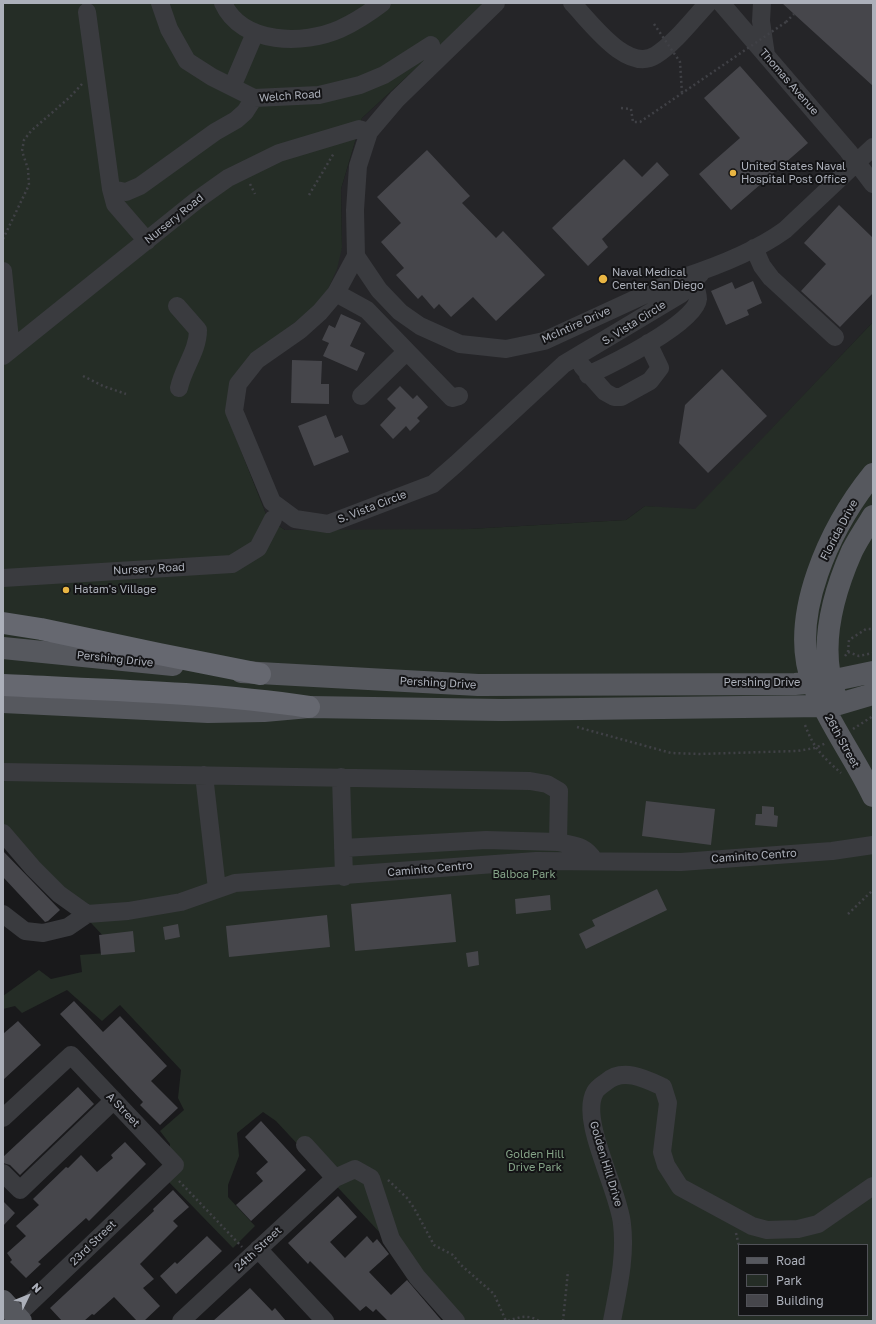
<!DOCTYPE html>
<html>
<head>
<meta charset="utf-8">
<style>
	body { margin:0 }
	#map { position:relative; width:876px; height:1324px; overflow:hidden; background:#19191b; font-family:"Golos Text",sans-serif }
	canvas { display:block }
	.frame { position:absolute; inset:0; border:4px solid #acb0ba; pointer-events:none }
	.legend { position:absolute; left:738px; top:1244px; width:130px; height:72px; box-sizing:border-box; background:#141416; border:1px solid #515258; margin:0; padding:5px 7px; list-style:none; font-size:12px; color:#acb0ba }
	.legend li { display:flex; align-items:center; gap:8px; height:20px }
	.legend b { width:20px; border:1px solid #515258 }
	.north { position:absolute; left:8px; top:1276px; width:40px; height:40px; -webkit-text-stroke:3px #141416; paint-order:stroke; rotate:47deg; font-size:11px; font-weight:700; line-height:16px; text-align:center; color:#acb0ba }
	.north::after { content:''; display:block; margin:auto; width:14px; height:18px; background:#acb0ba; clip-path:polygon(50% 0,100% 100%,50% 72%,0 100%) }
</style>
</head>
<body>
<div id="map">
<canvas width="876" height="1324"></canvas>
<div class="frame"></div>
<ul class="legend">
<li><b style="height:5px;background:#56585e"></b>Road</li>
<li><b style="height:11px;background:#252d26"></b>Park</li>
<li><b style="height:11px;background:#46464b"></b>Building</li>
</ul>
<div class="north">N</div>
</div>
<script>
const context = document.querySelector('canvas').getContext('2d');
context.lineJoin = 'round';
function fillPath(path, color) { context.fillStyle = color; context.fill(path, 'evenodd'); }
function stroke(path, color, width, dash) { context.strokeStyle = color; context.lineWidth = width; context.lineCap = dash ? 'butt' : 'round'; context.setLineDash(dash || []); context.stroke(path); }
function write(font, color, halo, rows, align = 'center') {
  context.font = font + ' "Golos Text",sans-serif'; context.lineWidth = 4; context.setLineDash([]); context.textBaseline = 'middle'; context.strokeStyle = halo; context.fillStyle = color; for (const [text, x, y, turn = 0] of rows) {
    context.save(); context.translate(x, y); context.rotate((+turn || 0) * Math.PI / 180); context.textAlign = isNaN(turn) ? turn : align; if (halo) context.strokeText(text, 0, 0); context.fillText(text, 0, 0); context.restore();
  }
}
const built = new Path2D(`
	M487,3H873V322L694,511L645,506L626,520L299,539L268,519L230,423L229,382L342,248L341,189L362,118Z`);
const green = new Path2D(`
	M3,3H487L362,118L341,189L342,248L337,269L328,289L313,309L252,354L229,382L230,423L268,519L285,530L469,529L626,520L645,506L695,509L873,322V1321H462L276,1121L263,1112L237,1133L239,1156L228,1185V1197L255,1226L233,1248L165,1178L169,1166L170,1144L160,1131L184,1110L178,1098L181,1070L120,1005L102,1021L67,990L22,1013L15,1006L3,1009V996L39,970L51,979L82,972L80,955L118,952L3,828ZM739,1245H867V1315H739Z`);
const building = new Path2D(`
	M782,3H873V86L794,14Z
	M740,66L808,143L731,210L699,174L740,138L704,98Z
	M427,150L470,196L462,203L496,238L503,231L545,275L496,321L473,297L451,317L439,304L434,309L422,295L418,299L396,275L404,268L381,242L401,223L377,197Z
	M624,159L642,177L657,162L669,175L602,239L608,247L588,266L552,228Z
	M839,205L873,238V293L840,327L801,291L826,264L804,243Z
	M753,281L762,303L747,310L749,315L726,325L711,291L732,282L735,289Z
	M341,314L361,323L350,346L365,353L357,371L323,356L329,343L322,340L329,325L335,328Z
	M292,360L322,361L321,384H329V404L291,403Z
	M722,369L767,416L708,473L679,443L685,405Z
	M400,386L413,399L417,395L428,407L417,418L420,421L410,431L406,426L393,439L380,425L396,408L387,399Z
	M326,415L335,438L342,435L349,452L314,466L298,426Z
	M646,801L715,809L711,845L642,836Z
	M762,806L774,807V815L778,816L777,827L755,825L756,814H762Z
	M3,851L60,910L48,921L45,922L3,877Z
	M657,889L667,910L586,949L579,934L595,926L592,920Z
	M451,894L456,942L355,951L351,904Z
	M550,895L551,910L516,914L515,899Z
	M327,915L330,947L229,957L226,926Z
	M178,924L180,937L165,940L163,927Z
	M133,931L135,952L101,955L99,935Z
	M478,951L479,965L468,967L466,953Z
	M74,1001L103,1032L120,1016L167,1066L151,1081L178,1108L160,1125L140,1105L143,1102L60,1014Z
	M18,1021L41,1045L3,1080V1034Z
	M78,1087L94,1104L20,1175L10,1165L3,1163V1157Z
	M261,1121L306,1170L251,1221L236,1205L263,1181L256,1173L268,1162L245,1137Z
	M125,1142L146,1164L89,1221L86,1218L38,1262L41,1264L26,1278L10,1262L12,1260L7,1253L26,1236L16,1226L39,1205L33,1199L66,1167L68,1168L81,1155L97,1172L113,1158L111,1155Z
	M173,1190L189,1207L173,1221L178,1226L140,1264L154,1279L143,1288L160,1306L144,1321H137L114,1297L94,1315L92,1314L84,1321H62L50,1308L154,1211L153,1209Z
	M338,1196L357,1217L330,1242L345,1258L367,1236L373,1243L377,1239L389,1254L369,1272L391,1295L407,1280L442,1321H388L376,1309L373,1312L366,1306L360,1311L310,1261L308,1264L288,1243Z
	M3,1201L15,1213L3,1226Z
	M207,1236L222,1251L176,1294L160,1276L175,1262L177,1264Z
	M250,1288L272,1311L275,1308L286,1321H213Z`);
const path = new Path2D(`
	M786,22L794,14
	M621,108L631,109
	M250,184L255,194
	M309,195L334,153
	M3,239L29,185L28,169L22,151L24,140L31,131L70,97L82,84
	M83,376L103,386L126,394
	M848,652L859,656L873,653
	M845,656L848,652L849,640L866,629H873
	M805,725C814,749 823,757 841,773
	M577,727L671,753L699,754L797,751L815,748L826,743
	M853,729L873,716
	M848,914L873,890
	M388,1180L407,1198L414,1208L434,1245L453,1255L461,1265L494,1294L506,1321
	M179,1181L242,1247
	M736,1233L739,1246
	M508,1321C519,1317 528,1314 539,1321
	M563,1321L568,1271`);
const minor = new Path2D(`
	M160,3L169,29L187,61L212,77L254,98L319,95L360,85L384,75L431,45
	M223,3C242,45 304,45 340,29C355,22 369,13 382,3
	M496,3L397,99L369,132L358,166L355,210L356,256L379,290L400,312L420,326L460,344L506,349L544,341L681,278C715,267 756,251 785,230L873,147
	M572,3C590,21 627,74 656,55C675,43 693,19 708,3
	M721,3L848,151L873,184
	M762,3L761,21L766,55
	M87,12L111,189L126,192L140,186L215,132L236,120L245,112L254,98
	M232,87L255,33
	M111,189L115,204L147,241
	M754,248L762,266L771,278L835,337
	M356,256L336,293L320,312L300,330L257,360L238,384L234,411L272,502L295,519L328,524L433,484L456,464L564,364L681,294L701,273
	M3,271L11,349
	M336,293L367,310L452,398L459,396
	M177,306L198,330C198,351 183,368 179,388
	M3,356L197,200L228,178L279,153L359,129L369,132
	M582,366L605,392L614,397H621L650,381L660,368L648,343
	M588,375C610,365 696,323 698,299C698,293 695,286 693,281
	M361,396L406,352
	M3,578L232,564L258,548L273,519
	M3,772L530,781L547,784L559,791L558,842C575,846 585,845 594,860
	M204,775L217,889
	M341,777L344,877
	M3,833L33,868L59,894L87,914
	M343,848L486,840L558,842
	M3,914L25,931L43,933L68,927L87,914L128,911L181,902L235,883L536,861L681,862L832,851L873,845
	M3,1118L71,1055L175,1165L11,1321
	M305,1145L335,1178
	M3,1173L20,1190L114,1100
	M258,1249L325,1321
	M181,1321L335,1178L355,1169L371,1178L391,1239L417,1277L456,1321
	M612,1321C618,1289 626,1257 622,1224C619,1190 579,1120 595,1092C597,1088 602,1085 606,1082C623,1067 646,1079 663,1087L668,1103L662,1152L666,1165L680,1187L752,1226L767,1230L798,1229L818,1224L873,1186`);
const major = new Path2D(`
	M873,474C831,526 787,617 813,684C829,724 855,758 873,796
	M3,648L173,665
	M241,672L478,685L795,684L830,681L873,672
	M835,694C818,648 833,594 852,551C858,539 866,527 873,516
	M3,702L208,712L264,711L309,707L502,710L823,706L839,704L873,694
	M3,1301L21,1321`);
const highway = new Path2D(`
	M3,623L41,629L159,654L260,674
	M3,685C105,690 208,692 309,707`);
const pathBridge = new Path2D(`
	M654,24L680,62L682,93
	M631,109L633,122H640L786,22`);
const markers = [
	[733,173,4,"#e9b543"],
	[603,279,5,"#e9b543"],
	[66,590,4,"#e9b543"]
];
const streetNames = [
	["Thomas Avenue",789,82,49],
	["Welch Road",290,96,-4],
	["Nursery Road",174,219,-39],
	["S. Vista Circle",634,323,-32],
	["McIntire Drive",576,325,-24],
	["S. Vista Circle",372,507,-21],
	["Florida Drive",839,530,-62],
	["Nursery Road",149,569,-3],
	["Pershing Drive",115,659,6],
	["Pershing Drive",438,683,3],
	["Pershing Drive",762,683],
	["26th Street",842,741,61],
	["Caminito Centro",754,856,-4],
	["Caminito Centro",430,869,-5],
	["A Street",123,1110,46],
	["Golden Hill Drive",606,1164,73],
	["23rd Street",93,1243,-44],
	["24th Street",258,1249,-43]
];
const poiNames = [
	["United States Naval",741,167],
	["Hospital Post Office",741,180],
	["Naval Medical",612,273],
	["Center San Diego",612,286],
	["Hatam's Village",74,590]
];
const parkNames = [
	["Balboa Park",524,875],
	["Golden Hill",535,1155],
	["Drive Park",535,1168]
];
fillPath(built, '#252528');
fillPath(green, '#252d26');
fillPath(building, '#46464b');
stroke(path, '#404146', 2.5, [2, 3]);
stroke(minor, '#3a3b3f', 18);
stroke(major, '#56585e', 22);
stroke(highway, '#666870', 22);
stroke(pathBridge, '#404146', 2.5, [2, 3]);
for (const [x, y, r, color] of markers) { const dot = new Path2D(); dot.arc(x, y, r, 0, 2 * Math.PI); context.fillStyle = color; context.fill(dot); stroke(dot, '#141416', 1.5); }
write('11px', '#acb0ba', '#141416', streetNames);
write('11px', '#acb0ba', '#141416', poiNames, 'left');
write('11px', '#84a387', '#141416', parkNames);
</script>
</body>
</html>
